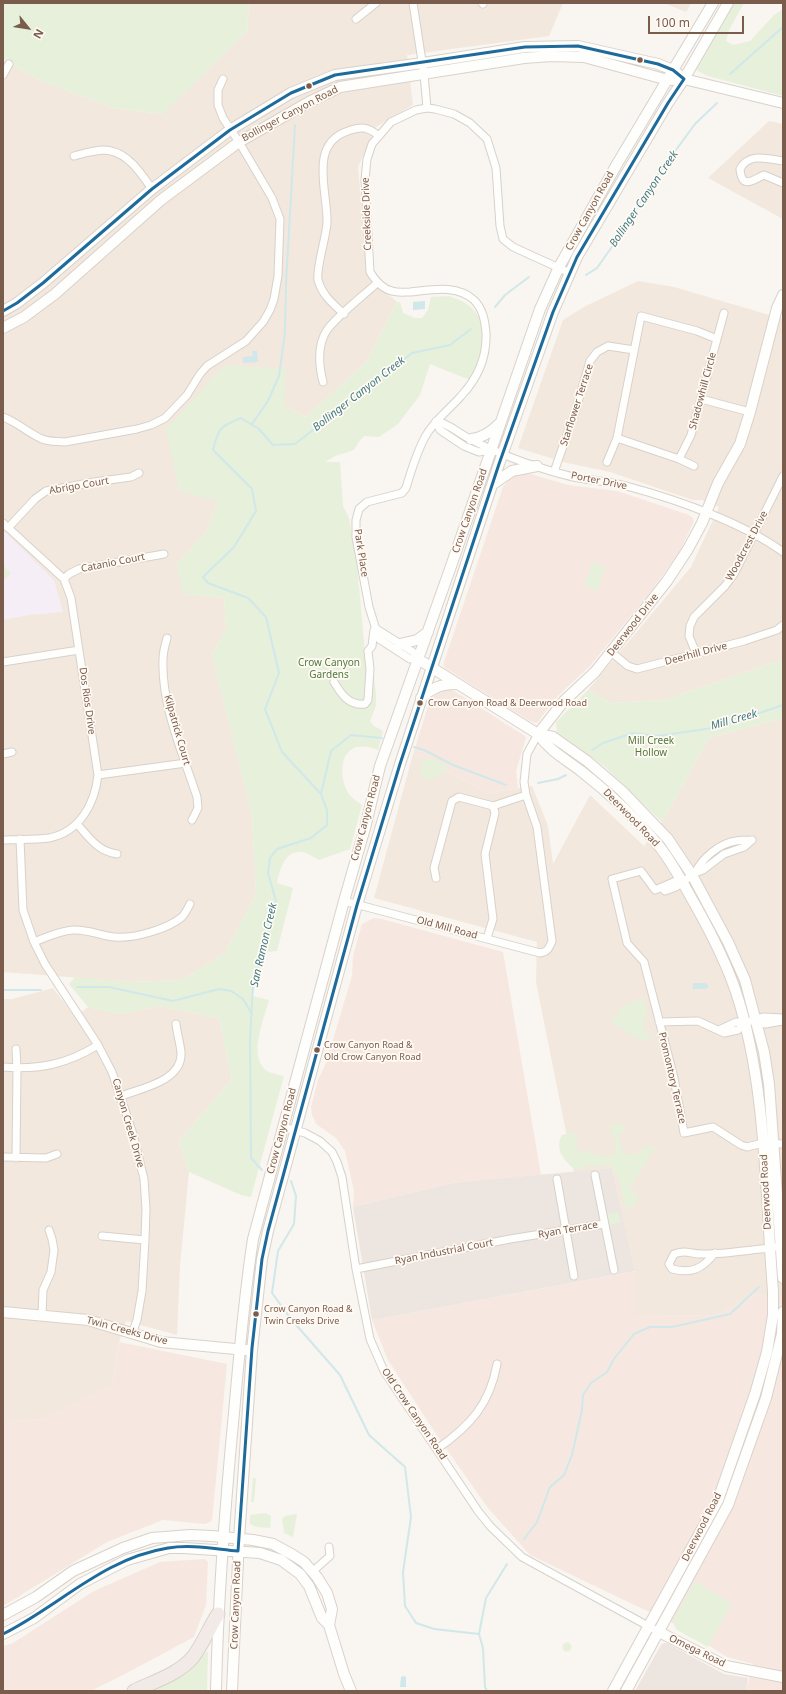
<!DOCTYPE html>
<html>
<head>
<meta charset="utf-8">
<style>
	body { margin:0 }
	#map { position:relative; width:786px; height:1694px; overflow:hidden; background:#f9f5f0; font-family:"Noto Sans",sans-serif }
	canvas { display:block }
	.frame { position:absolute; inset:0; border:4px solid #7a5c4d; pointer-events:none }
	.north { position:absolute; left:8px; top:8px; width:40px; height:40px; -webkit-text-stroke:3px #fffaf3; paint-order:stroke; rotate:120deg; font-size:11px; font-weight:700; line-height:16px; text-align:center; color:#7a5c4d }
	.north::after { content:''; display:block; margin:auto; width:14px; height:18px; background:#7a5c4d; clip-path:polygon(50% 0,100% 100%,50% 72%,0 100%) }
	.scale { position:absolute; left:648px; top:16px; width:96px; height:18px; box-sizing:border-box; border:2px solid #7a5c4d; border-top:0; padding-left:5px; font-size:12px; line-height:14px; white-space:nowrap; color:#7a5c4d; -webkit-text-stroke:3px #fffaf3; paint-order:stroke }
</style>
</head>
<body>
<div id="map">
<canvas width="786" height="1694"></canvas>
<div class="frame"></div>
<div class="north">N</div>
<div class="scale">100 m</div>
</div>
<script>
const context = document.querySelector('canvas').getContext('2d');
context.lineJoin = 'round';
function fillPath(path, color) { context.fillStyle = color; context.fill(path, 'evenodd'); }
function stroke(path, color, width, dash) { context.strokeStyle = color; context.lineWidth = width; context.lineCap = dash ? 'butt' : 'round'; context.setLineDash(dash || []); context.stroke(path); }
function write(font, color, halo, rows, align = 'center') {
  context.font = font + ' "Noto Sans",sans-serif'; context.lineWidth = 3.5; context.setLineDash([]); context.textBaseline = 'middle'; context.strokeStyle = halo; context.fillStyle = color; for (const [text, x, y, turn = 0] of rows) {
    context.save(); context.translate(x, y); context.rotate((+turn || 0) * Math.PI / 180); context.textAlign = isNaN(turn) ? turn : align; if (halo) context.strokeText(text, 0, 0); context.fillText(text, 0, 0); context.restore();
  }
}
const residential = new Path2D(`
	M249,3H563L549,36L407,55L413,105L376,127L358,167L368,277L397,302L367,361L306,417L284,406L218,501L207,531L177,564L184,594L224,598L226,629L212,655L252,815L256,894L226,951L210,963L182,980L133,982L3,972V60L42,81L113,108L162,114L247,32Z
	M664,3H691L686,12Z
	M769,121L783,124V219L708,178Z
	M638,281L674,287L783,319V659L665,700L610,703L588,690L691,567L719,507L702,500H693L610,472L567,463L518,448L563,320L584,307Z
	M783,718V1300L756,1294L716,1315L635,1316V1271L612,1168L574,1172L536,982L537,942L374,898L413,754L488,793L532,786L548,826L553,864L590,795L644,846L662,822L709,738Z
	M53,988L75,1017L88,1007L120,1014L159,1006L219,1018L232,1079L179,1141L189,1172L180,1266L177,1335L126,1321L119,1342L112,1385L44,1419L12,1421L3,1425V999H12Z`);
const commercial = new Path2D(`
	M527,473L568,485L617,491L689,515L692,517L694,521L679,553L651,591L590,666L565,689L554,700L538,722L535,723L528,720L445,668L443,665L503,487L513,475Z
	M446,689L454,691L525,736L526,738L516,771L518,788L488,793L413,754L430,700L436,693Z
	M374,918L382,919L503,952L541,1175L453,1183L353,1207L354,1191L345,1151L336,1138L316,1124L312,1115L311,1107L318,1080L326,1063L352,976L353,956L362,924Z
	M636,1271L635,1316L716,1315L756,1294L783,1300V1691H746L753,1664L727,1657L663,1617L645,1610L530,1555L488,1508L438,1437L388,1360L372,1320Z
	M119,1342L227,1364L212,1521L205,1524L163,1520L107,1542L3,1606V1425L12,1421L44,1419L112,1385Z
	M205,1559L208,1562L206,1605L194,1637L123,1675L91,1691H3V1646L13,1643L94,1591L160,1562Z`);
const industrial = new Path2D(`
	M612,1168L635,1271L372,1320L353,1207L453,1183Z
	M664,1643H667L724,1674L748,1678L746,1691H635L661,1645Z`);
const education = new Path2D(`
	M3,530L54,580L63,612L29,615L3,620Z`);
const green = new Path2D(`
	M3,3H249L247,32L163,114L113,108L42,81L3,60Z
	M733,3H744L729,30L726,41L733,45L750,41L774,15L783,9V96L708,76L696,70Z
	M449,296C495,310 486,346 470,380L430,364L420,395L398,424L379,437L364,436L358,443L354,450L335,456L325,462H340L343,506L349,518L357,564L365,654L372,666L376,693V705L370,721L374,726L383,731L378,750C371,747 361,745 354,748C338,755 341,781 348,793C352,798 357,802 362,805L350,849L319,860C314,857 308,853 302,852C285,849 279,871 277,883L293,888L277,951L266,952L252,996L269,1000C264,1019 246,1060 269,1072C273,1074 279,1075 284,1076L251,1197L241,1195L189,1172L179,1141L232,1079L219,1018L159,1006L120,1014L88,1007L69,984L75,977L133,982L182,980L210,963L226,951L256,894L252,815L212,655L226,629L224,598L183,594L177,564L207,531L218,501L179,491L166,429L224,365L286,369L284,406L306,417L367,361L397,302H400L403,313L415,318H422L428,310L431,297Z
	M592,562L605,567L597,591L584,586Z
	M3,565L11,573L3,582Z
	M783,659V718L709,738L662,822L605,767L557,732L556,722L588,690L610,703L665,700Z
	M424,758L432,759L447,765L445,773L436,776L434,780C418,781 419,770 424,758Z
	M644,999L647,1013L643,1026L646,1032L653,1038L641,1041L611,1022L623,1005Z
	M612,1124H624L625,1132L618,1134L621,1147L627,1154H637C642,1149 648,1144 656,1147L630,1188L640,1198L634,1206L627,1208L624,1205L620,1183L611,1165L589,1166L574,1169C564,1160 554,1149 562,1135L573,1132L578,1138L576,1146L581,1153L591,1149L592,1153C600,1157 606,1157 615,1154V1139L610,1133Z
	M618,1212L621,1222L610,1225L607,1214Z
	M253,1477L256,1479L254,1502H251Z
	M265,1513L271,1516L270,1528L256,1527L250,1524V1515Z
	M297,1514L293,1537L284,1533L282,1519L285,1516Z
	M695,1581L732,1603L708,1647L677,1630L673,1623L674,1619Z
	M562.5 1647a4.5 4.5 0 1 1 9 0a4.5 4.5 0 1 1-9 0Z
	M208,1651L207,1691H148L191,1666Z`);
const water = new Path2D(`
	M425,301V309L413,310V302Z
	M252,351H257L258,362L243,363V357L253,356Z
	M693,983H705L709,986L706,989H693Z
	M403,1676L406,1677V1687H400L401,1677Z`);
const stream = new Path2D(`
	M730,74L783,27
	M586,275L597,268L628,224L648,188L695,124L717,103
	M495,307L505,295L529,277
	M252,424L268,401L279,376L285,332L286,284L295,125
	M414,747L424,750L453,765L506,785
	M592,750L603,743L633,733L658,736L719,727L783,705
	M538,783L558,779L566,775
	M321,794L331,751L351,735L382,738
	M77,987H109L173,1001L219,989L231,991L243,999L252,1014
	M3,990H41
	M262,1170L251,1158L250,1040L253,986L276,901L268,873L270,858L277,849L311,838L327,825V810L321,794L282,752L265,709L279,673L266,617L248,598L208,583L203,577L234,547L256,511L252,489L213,450C218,428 221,426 241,418L259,429L273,445L295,444L412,353L450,345L471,329
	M291,1181L296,1196L294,1224L278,1251L272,1293L291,1319L340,1375L369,1435L405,1467L411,1517L403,1572L405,1606L416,1623L434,1629L479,1634L483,1648L485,1687L487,1691
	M524,1539L537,1522L550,1487L564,1475L572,1455L582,1410L583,1395L591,1383L607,1372L614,1359L634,1334L650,1327H672L730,1314L759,1287
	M479,1634L486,1598L507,1564`);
const street = new Path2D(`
	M413,3L424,74L427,108
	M482,3L483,4
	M356,19L376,3
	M3,75L9,64
	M74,156C85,153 100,148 111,151C130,155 142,175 152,189
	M783,161C768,159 749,152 740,169C742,191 754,179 764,175L783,183
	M344,314C333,304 322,295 318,280C316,268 326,238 327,223C328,192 308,144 348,131C362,126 367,127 378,135
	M717,339L724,313
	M323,382C319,366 317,345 327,330C338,315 363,296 377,283
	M701,399L750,412
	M3,417C17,422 28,433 42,439C49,442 57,441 65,442L137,429L151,425L165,418L187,395L200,374L207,366L246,341L263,322L270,310L274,299L278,276L280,219L272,198L239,142L223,118L218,105V90L223,79
	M436,421C449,424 457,432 468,438C487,448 506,456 526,463C544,469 561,475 579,478C596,481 613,482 630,487C678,500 743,523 783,552
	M436,421L440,430L464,446L479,452L491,450
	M679,459L694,466
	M607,462L617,438L641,316L697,331L717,339L691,435L679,459L617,438
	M554,472L576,409L590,361L597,352L608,346L634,350
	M3,523L64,579L71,598L98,775C95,803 80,832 49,838C34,840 18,839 3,840
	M8,528L35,499L46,491L94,482L131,477L139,473
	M64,579L69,574L79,569L164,554
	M375,628L413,652L418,659
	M167,638C165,645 163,652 163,659C161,705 183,754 197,797L198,808L192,820
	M611,652L628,666L637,669L744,641L777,630L783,625
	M696,653L689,636L690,626L694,617L725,586L734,574L783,476
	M418,659H410L379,639L369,607L356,537V520L359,509L367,502L402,493L406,488C411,471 417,452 425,437C434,420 449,410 461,396C477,379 487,357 486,333C485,321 483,309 474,300C456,284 431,290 410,292C404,292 398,293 392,291C382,289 375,280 370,272L365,180L367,159L372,144L391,122L416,110L427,108L435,109L454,114L470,123L487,139L496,168L500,226L503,239L513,247L570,273
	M3,662L79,650
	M334,682C341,694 349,706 365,704L368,700L370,669L368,651L372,646L374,630
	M3,754L12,752
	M98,775L186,763
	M77,824C89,837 97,851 117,854
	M20,839L23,910L34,942L45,964L98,1045L112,1072L133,1134L144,1179L146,1209L145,1240L142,1291L137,1320L132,1334
	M695,873C702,858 720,843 736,841C741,840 747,840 752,840
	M436,878L434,868L452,801L459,797L493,806L526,795
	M680,883L676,881L655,890L641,871L612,879L627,943L644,962L674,1078L684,1133L713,1127L741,1145L747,1147L763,1143L783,1144
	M662,888L665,891L676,887L695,873L703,870L724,854L744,847L752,840
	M344,901L540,953C548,952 549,948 552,941L537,827L526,795L524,782L527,754L538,734
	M487,938L493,919L485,854L495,813L493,806
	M34,942C47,937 59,931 73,930C88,929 101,936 115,937C133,939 168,929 182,917C185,914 188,908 190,904
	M757,1020L765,1024L783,1021
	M659,1022L698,1021L724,1033L738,1030L745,1023
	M719,1030L736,1022L745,1023L763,1017L783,1018
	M3,1067C40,1070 67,1064 98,1045
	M121,1096C142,1088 183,1081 181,1052C180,1043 177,1033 176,1024
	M283,1127L305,1133L320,1141L332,1152L337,1162L342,1177L356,1269L370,1339L384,1371L478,1511L490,1526L522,1557L659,1632
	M3,1157L46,1158L57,1154
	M16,1158L17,1069L16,1049
	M595,1175L614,1270
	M557,1179L574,1276
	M102,1236L145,1240
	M715,1253C702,1269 692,1274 672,1269L669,1264L674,1254C688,1249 691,1255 704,1254C726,1254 748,1250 770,1248L775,1247
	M356,1269L510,1239L604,1224
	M42,1315L43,1290L51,1272L54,1250L52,1239L49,1230
	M437,1449C470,1426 490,1404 497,1364
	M312,1572L330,1556L329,1547`);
const secondary = new Path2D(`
	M3,311L17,303L43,283L152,189L230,130L291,93L335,75L423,63L525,47L578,46L658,64L673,70L678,74
	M3,328L24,317L55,294L161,200L239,142L309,102L340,87L524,58L552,56L584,57L668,80L684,79L783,103
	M471,439C483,438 491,432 499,424
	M493,484L512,471L537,466
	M400,644L417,640L428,632
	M418,659L538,734L553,737L587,761L622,791L668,839L692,875L728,942L745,980L764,1052L769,1084L783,1278
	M421,698C432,688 441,684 456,684
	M538,734C551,752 564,758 581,771C609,793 636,818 659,846C674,865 685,887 697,908C712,935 726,962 736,992C767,1086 765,1193 773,1291V1315L767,1352L755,1394L718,1500L613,1691
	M538,734L564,701L595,672L667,581L688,549L702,523L718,483L740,444L750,412L777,308L783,295
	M3,1312L88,1320L161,1342L246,1350
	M3,1615L36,1597L73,1571L123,1548L152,1538L190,1535L212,1536L253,1540L273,1544L293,1555L304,1562L317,1577L327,1593L332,1609L329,1625L344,1674L351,1691
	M659,1632L726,1666L783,1677
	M3,1634L34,1618L80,1584L127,1560L169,1548H184L260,1553L281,1560L300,1574L309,1586L322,1618L329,1625
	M216,1691C218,1598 225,1506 234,1413C239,1355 244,1297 253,1239L344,901L365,828L380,766L450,569L540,309L559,267L617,164L713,3
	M232,1691L239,1539L252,1350L262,1259L268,1231L357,905L400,764L499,464L553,312L577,257L668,103L684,79L728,3
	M626,1691L728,1505L766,1398L782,1334L783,1312`);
const highway = new Path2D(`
	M134,1691C153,1682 179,1674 193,1657C203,1644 209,1628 218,1614`);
const bus1 = new Path2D(`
	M3,311L17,303L43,283L152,189L230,130L291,93L335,75L525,47L578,46L658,64L673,70L684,79L668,103L577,257L553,312L499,464L400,764L357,905L268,1231L262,1259L252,1348L238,1551C215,1549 191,1544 168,1548C104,1558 59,1606 3,1634`);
const markers = [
	[640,60,3.5,"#7a5c4d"],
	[309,86,3.5,"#7a5c4d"],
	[420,703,3.5,"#7a5c4d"],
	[317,1050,3.5,"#7a5c4d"],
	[256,1314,3.5,"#7a5c4d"]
];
const busNames = [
	["Crow Canyon Road & Deerwood Road",428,703],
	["Crow Canyon Road &",324,1045],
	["Old Crow Canyon Road",324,1057],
	["Crow Canyon Road &",264,1309],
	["Twin Creeks Drive",264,1321]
];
const streetNames = [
	["Bollinger Canyon Road",290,114,-28],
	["Crow Canyon Road",590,211,-61],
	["Creekside Drive",367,214,-92],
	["Shadowhill Circle",703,391,-75],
	["Starflower Terrace",577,405,-72],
	["Porter Drive",599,481,11],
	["Abrigo Court",79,486,-10],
	["Crow Canyon Road",470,511,-71],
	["Woodcrest Drive",747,546,-62],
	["Park Place",361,553,81],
	["Catanio Court",113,563,-11],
	["Deerwood Drive",633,625,-52],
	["Deerhill Drive",696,654,-15],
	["Dos Rios Drive",87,701,82],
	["Kilpatrick Court",177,730,74],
	["Crow Canyon Road",366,818,-75],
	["Deerwood Road",631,818,46],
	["Old Mill Road",447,928,15],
	["Promontory Terrace",672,1078,77],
	["Canyon Creek Drive",128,1123,74],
	["Crow Canyon Road",282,1131,-75],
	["Deerwood Road",766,1192,-93],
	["Ryan Terrace",568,1230,-10],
	["Ryan Industrial Court",444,1252,-11],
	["Twin Creeks Drive",127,1331,15],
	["Old Crow Canyon Road",414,1414,56],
	["Deerwood Road",702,1527,-63],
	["Crow Canyon Road",236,1605,-88],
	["Omega Road",697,1651,26]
];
const parkNames = [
	["Crow Canyon",329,663],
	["Gardens",329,675],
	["Mill Creek",651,741],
	["Hollow",651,753]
];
const waterNames = [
	["Bollinger Canyon Creek",644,199,-56],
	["Bollinger Canyon Creek",359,394,-38],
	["Mill Creek",734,720,-16],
	["San Ramon Creek",264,945,-77]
];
fillPath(residential, '#f2e8de');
fillPath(commercial, '#f6e8e1');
fillPath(industrial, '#ede5e0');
fillPath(education, '#f6eef6');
fillPath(green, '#e7f0db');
fillPath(water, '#d0e8ea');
stroke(stream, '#d0e8ea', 2);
stroke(street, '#d7d1cb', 9);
stroke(secondary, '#d9d2cb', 12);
stroke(highway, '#dad1cc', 15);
stroke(street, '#fefefd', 7);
stroke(secondary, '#fefefd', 10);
stroke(highway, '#f2eae7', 13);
stroke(bus1, '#1e6b9b', 3);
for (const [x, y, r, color] of markers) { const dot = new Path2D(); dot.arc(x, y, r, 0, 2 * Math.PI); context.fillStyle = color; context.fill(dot); stroke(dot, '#fffaf3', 1.5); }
write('9px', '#7a5c4d', '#fffaf3', busNames, 'left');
write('10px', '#7a5c4d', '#fffaf3', streetNames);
write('10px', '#537a41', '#fffaf3', parkNames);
write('italic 11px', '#437c86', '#fffaf3', waterNames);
</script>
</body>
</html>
